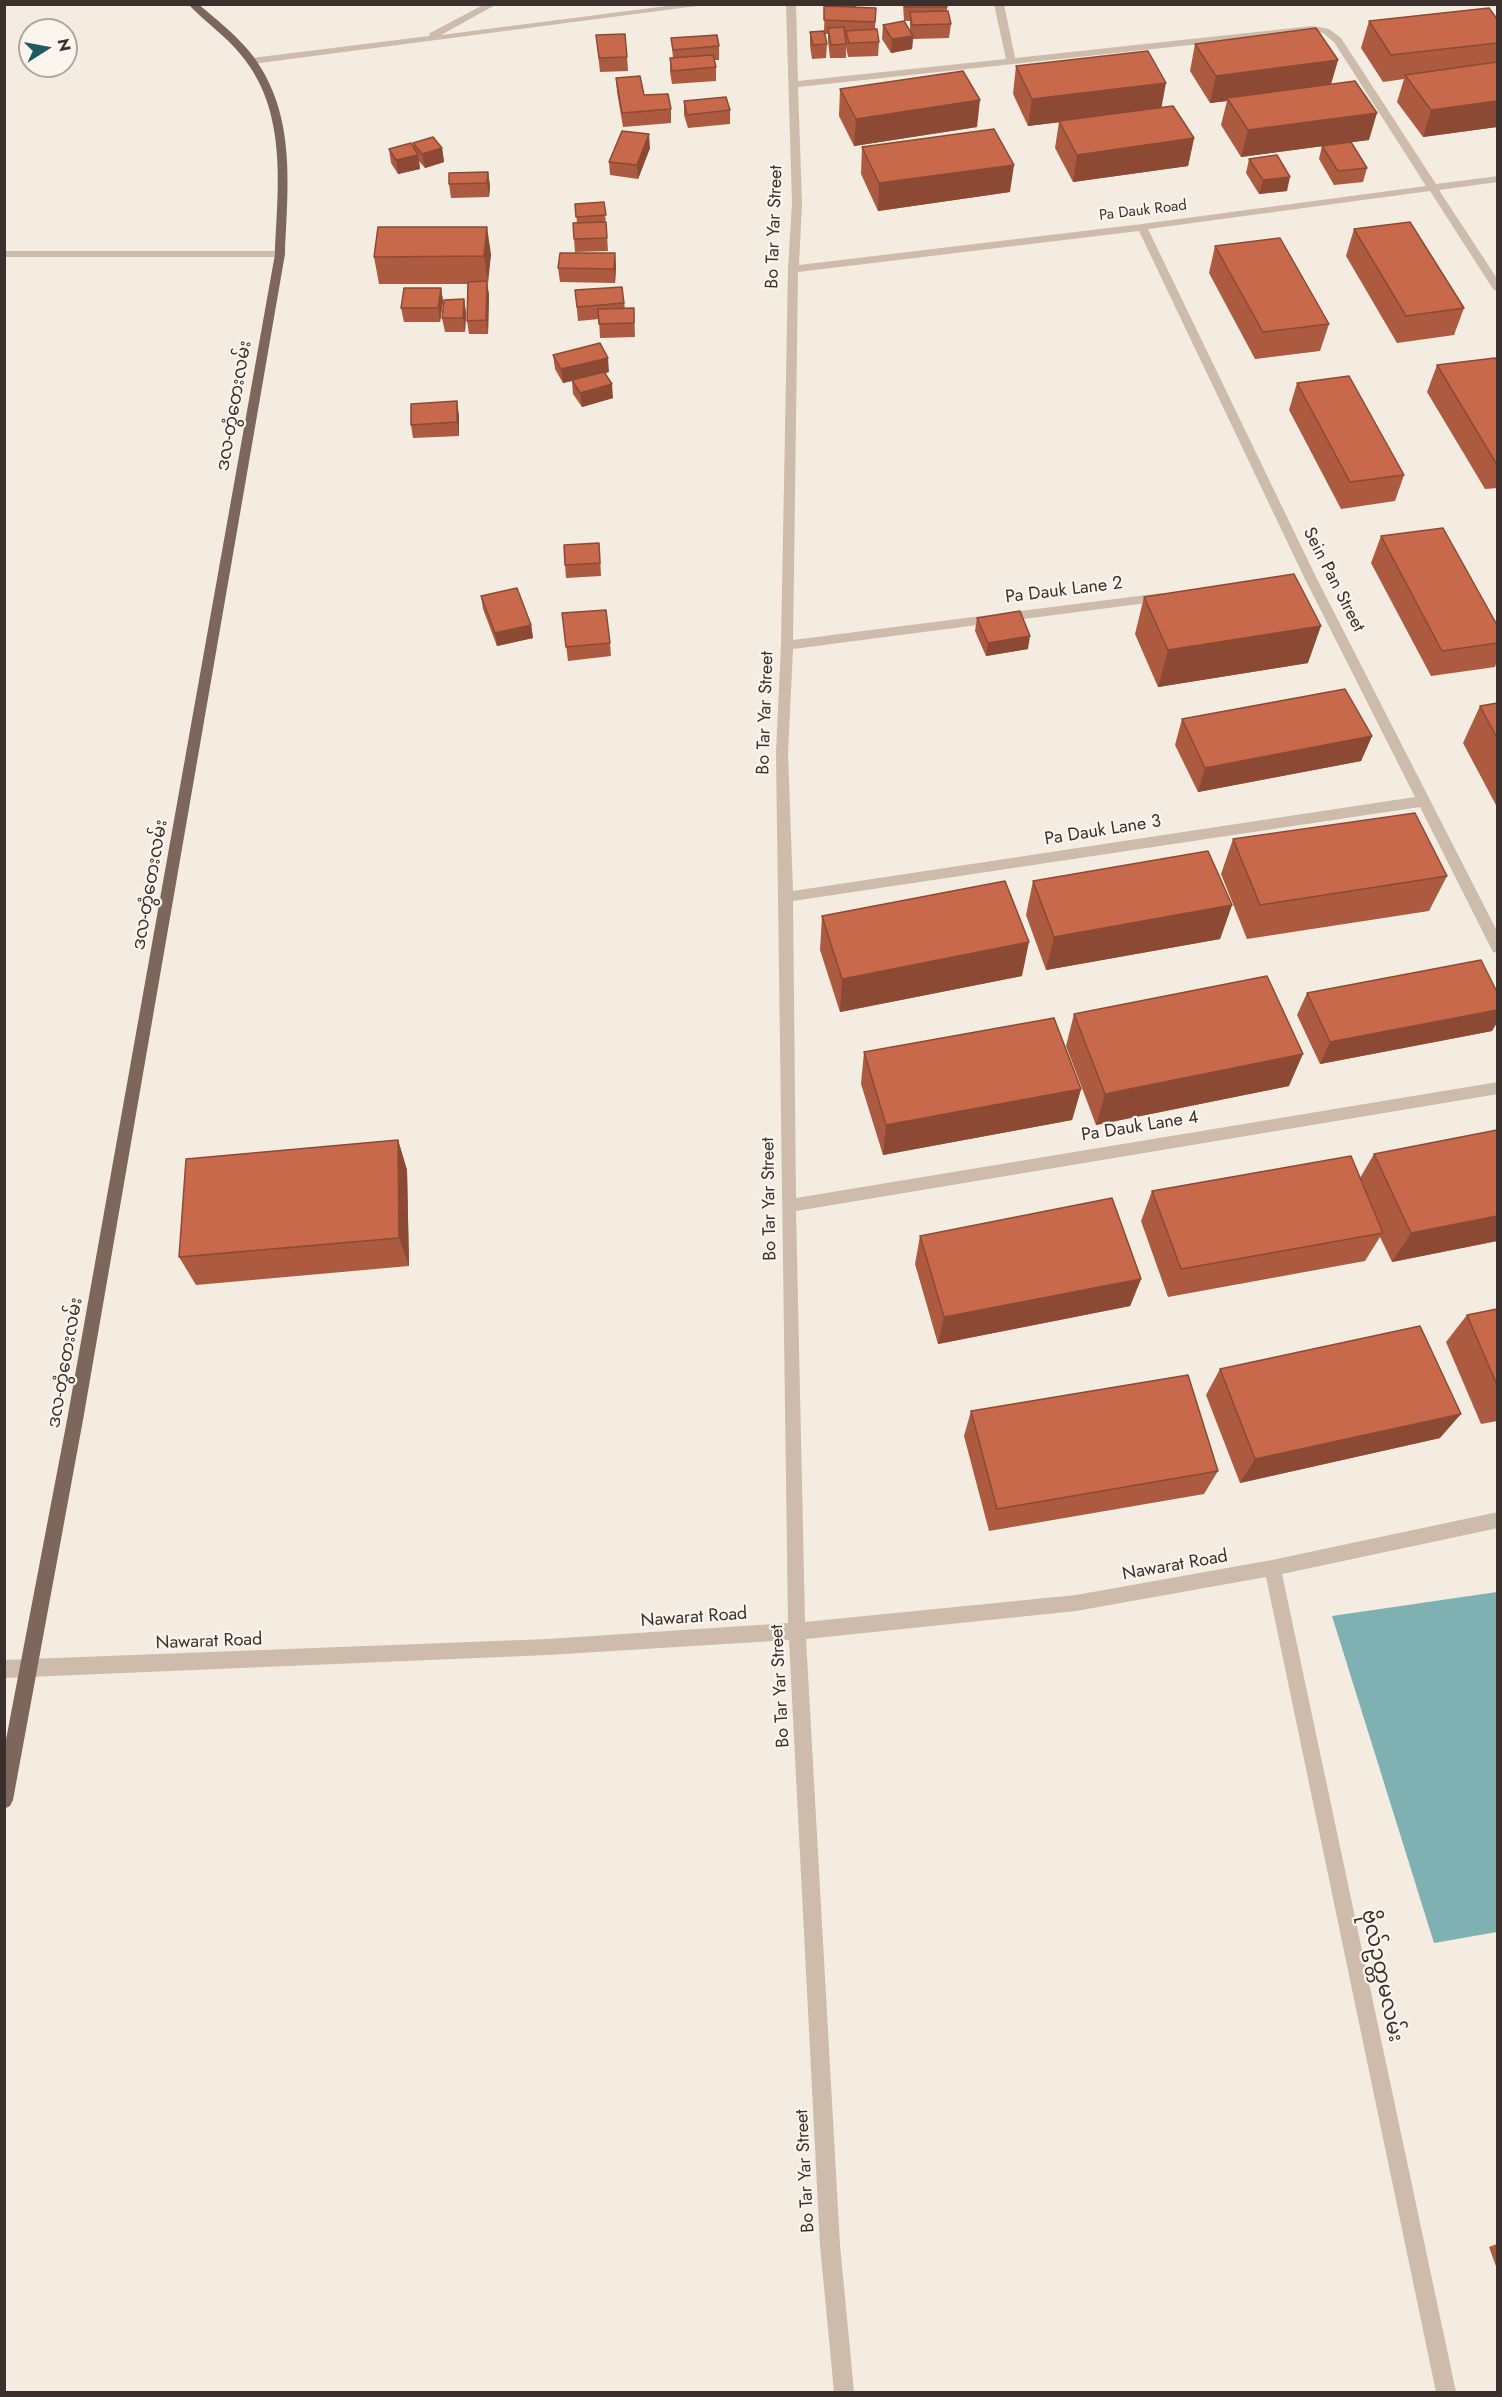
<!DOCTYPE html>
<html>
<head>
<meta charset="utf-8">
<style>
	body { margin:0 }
	#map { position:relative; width:1502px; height:2397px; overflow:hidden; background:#f4ebe1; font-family:Jost,sans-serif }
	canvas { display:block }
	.frame { position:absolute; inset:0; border:6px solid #3b302b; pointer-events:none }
	.north { position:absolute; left:18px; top:18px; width:60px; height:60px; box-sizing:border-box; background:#fbf5ee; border:2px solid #aea6a0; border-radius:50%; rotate:79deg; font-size:16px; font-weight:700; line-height:24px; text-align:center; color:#3b302b }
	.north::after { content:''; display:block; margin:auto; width:21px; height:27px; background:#1f5a5e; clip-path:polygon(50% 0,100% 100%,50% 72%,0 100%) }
</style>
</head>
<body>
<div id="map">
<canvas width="1502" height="2397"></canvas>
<div class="frame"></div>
<div class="north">N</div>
</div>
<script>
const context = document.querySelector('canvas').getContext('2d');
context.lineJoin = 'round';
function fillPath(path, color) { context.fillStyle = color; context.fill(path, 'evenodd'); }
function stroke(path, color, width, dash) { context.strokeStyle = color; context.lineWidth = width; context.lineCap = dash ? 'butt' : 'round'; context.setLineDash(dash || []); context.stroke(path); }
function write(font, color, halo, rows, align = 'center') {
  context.font = font + ' Jost,"Noto Sans Myanmar",sans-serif'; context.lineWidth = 4.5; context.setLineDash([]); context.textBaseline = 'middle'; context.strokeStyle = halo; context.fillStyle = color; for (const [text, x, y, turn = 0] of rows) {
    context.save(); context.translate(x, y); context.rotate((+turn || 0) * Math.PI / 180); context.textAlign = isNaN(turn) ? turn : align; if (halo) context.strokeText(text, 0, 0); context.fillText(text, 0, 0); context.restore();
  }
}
const water = new Path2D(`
	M1497,1592V1932L1434,1943L1332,1616Z`);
const minor = new Path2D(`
	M485,4H497L441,35L682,4H712L252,64L247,61L252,58L429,36L430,33Z
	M786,4H796L798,81L1006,59L994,4H1004L1015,58L1312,26L1329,29L1341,38L1436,184L1498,176V182L1439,190L1498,280V292L1493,289L1430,191L1148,229L1316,577L1498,933V953L1493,952L1420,807L793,901L796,1198L1498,1082V1094L796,1211L805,1622L1076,1595L1272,1560L1498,1512V1528L1282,1574L1456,2392H1436L1266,1577L1076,1611L806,1639L840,2245L854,2392H834L820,2245L789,1640L548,1655L4,1678V1660L548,1639L788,1623L776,753L781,645L788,269L792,203ZM1312,32L1323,33L1334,42L1426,186L1142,224L799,265L802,203L798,87ZM1139,231L1304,577L1415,797L793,891L788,753L793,649L1162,601L1168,597L1162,593L793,640L798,272Z
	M4,251H280L285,254L280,257H4Z`);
const major = new Path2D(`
	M188,4H198C216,19 234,33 249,51C297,110 288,184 285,254L83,1420L13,1800L10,1806L4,1809V1750L67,1420L275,254C278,187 288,111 241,55C226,36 205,22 188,4Z`);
const wall = new Path2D(`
	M825,4H856V7L876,8L875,29L879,42L878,56L848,57L846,47V58H830L828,41V34H825L827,44L826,58L812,59L810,46V32L824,31Z
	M903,4H947V11L951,24L949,38L913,39L912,49L891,53L882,39L883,25L910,30V21H904Z
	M1497,19V127L1423,137L1397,102L1404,79L1383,82L1361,48L1369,21Z
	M596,35L627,57L628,71L600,72Z
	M671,38L719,46V60H714L716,67V81L672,84L670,72V58H673Z
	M1195,44L1338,60L1331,84L1369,140L1351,142L1367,168L1363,182L1334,185L1319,159L1322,146L1241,157L1221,125L1227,101L1210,103L1190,71Z
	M1016,66L1161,107L1194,138L1188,166L1073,182L1055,148L1059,122L1028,126L1013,94Z
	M616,78L644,95L671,109V123L623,127L617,92Z
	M840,89L977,127L854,146L839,116Z
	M684,101L730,110V124L688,128L684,115Z
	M413,143L442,148L444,162L425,168L419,161L420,169L398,174L391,163L389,149H414Z
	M862,147L1010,192L878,211L861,174Z
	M650,148L638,179L610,175L609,162Z
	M1249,159L1287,191L1259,194L1246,173Z
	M488,172L490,186L489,197L451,198L449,184Z
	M604,202L607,236L608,251L575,252L574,239L577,223L575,204Z
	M1354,229L1464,308L1454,335L1397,343L1346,256Z
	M1215,246L1329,324L1320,351L1255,359L1209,273Z
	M615,253L616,267L615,283L560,282L558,268Z
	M491,254L487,284L489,295L488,334H469L467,321L468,284H379L374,257Z
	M622,287L625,309L634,308L635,337L600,338L599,319L578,321L575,290Z
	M441,288L443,301L440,322H404L401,308Z
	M464,299L466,313L465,332H445L442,318Z
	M553,355L609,372L605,373L613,398L582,407L573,394L572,381L563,383L555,369Z
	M1497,362V488L1485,489L1427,392L1437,365Z
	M1297,383L1404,475L1395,501L1341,509L1289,410Z
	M459,415V436L413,438L411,425Z
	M1381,536L1497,625V661L1495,667L1431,676L1371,563Z
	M600,556L601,576L566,578L565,565Z
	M481,596L531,625L533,638L497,646L483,609Z
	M1144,597L1308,663L1158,687L1135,634Z
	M562,613L610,643L611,656L568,661Z
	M977,618L1028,649L986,656L975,631Z
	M1497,703V807L1463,743L1480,706Z
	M1182,719L1372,736L1361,761L1198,792L1175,745Z
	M1233,839L1447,876L1429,911L1247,939L1221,874Z
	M1033,881L1232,905L1220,939L1046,970L1026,915Z
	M822,916L1022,976L840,1012L820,950Z
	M1307,993L1492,1031L1320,1064L1297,1015Z
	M1074,1014L1289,1086L1096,1125L1066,1046Z
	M864,1052L1081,1089L1072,1120L883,1155L861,1084Z
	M1497,1130V1241L1392,1262L1380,1237L1365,1261L1168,1297L1141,1221L1152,1191L1360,1178L1374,1154Z
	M398,1140L407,1170L409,1266L196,1285L179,1257Z
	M920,1236L1141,1279L1130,1306L938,1344L915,1264Z
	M1497,1309V1421L1481,1424L1446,1342L1467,1315Z
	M1220,1369L1440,1438L1240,1483L1206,1395Z
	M971,1411L1218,1471L1204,1494L989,1531L964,1436Z
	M1497,2244V2269L1489,2247Z`);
const shadedWall = new Path2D(`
	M913,36L912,49L891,53L892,39Z
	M1338,60L1330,87L1227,98V101L1210,103L1216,76Z
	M1166,83L1161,110L1028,126L1032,99Z
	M980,100L977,127L854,146L856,119Z
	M1497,101V127L1423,137L1431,110Z
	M1377,113L1369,140L1241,157L1248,130Z
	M649,134L650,148L638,179L637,165Z
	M1194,138L1188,166L1073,182L1077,155Z
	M442,148L444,162L425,168L422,154Z
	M418,155L420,169L398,174L396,160Z
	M1014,165L1010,192L878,211L879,183Z
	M488,172L490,186L489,197L487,183Z
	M1290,177L1287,191L1259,194L1263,180Z
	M487,227L491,254L488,284L484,256Z
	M615,253L616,267L615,283L614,269Z
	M487,281L489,295L488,334L486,320Z
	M441,288L443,301L440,322L438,308Z
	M464,299L466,313L465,332L463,318Z
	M608,358L609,372L563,383L561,369Z
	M612,384L613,398L582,407L580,393Z
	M457,401L459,415V436L457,422Z
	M531,625L533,638L497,646L495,633Z
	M1321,626L1308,663L1158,687L1168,650Z
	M1030,636L1028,649L986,656L988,643Z
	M1372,736L1361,761L1198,792L1205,768Z
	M1232,905L1220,939L1046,970L1054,937Z
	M1029,942L1022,976L840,1012L842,979Z
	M1497,1010V1023L1492,1031L1320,1064L1330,1042Z
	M1303,1054L1289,1086L1096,1125L1105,1094Z
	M1081,1089L1072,1120L883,1155L886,1125Z
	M398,1140L407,1170L409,1266L399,1238Z
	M1497,1216V1241L1392,1262L1411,1233Z
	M1141,1279L1130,1306L938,1344L944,1317Z
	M1461,1414L1440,1438L1240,1483L1255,1459Z`);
const building = new Path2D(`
	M905,4H947V7H905Z
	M824,6L876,8L875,22L824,20Z
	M1489,8L1497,19V43L1391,55L1369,21Z
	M948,11L951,24L912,25L910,12Z
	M904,21L913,36L892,39L883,25Z
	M844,27L846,44L831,45L828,28Z
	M1316,28L1338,60L1216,76L1195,44Z
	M877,29L879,42L849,43L846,31Z
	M824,31L827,44L813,45L810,32Z
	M625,34L627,57L599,58L596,35Z
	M717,35L719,46L673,50L671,38Z
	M1148,51L1166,83L1032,99L1016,66Z
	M713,55L716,67L672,71L670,58Z
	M1497,62V101L1431,110L1405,75Z
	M963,71L980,100L856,119L840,89Z
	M640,76L644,95L668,94L671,109L622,113L616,78Z
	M1355,81L1377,113L1248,130L1227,98Z
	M726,97L730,110L687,115L684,101Z
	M1173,106L1194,138L1077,155L1059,121Z
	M994,129L1014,165L879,183L862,147Z
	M622,131L649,134L637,165L609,162Z
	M433,137L442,148L422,154L413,143Z
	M1351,142L1367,168L1338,171L1322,146Z
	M411,143L418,155L396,160L389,149Z
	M1277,155L1290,177L1263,180L1249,159Z
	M488,172L487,183L449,184V173Z
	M604,202L606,215L576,217L575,204Z
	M606,222L607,238L574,239L573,223Z
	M1410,222L1464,308L1406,316L1354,229Z
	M378,227H487L484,256L374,257Z
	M1280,238L1329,324L1263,332L1215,246Z
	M560,253H615L614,269L558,268Z
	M487,281L486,320L467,321L468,282Z
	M622,287L624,303L577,307L575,290Z
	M404,288H441L438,308H401Z
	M464,299L463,318H442L444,300Z
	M634,308V323L599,324L598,309Z
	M600,343L608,358L561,369L553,355Z
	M1495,358L1497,362V462L1496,463L1437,365Z
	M604,372L612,384L580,393L572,380Z
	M1349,376L1404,475L1350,482L1297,383Z
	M457,401V422L411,425V404Z
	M1443,528L1497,625V643L1442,651L1381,536Z
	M599,543L600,563L565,565L564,545Z
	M1294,574L1321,626L1168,650L1144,597Z
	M517,588L531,625L495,633L481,596Z
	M606,610L610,643L566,647L562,613Z
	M1020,611L1030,636L988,643L977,618Z
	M1345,689L1372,736L1205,768L1182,719Z
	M1497,703V738L1480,706Z
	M1415,813L1447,876L1260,905L1233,839Z
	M1208,851L1232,905L1054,937L1033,881Z
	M1005,881L1029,942L842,979L822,916Z
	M1481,960L1497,992V1010L1330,1042L1307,993Z
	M1267,976L1303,1054L1105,1094L1074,1014Z
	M1054,1018L1081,1089L886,1125L864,1052Z
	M1497,1130V1216L1411,1233L1374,1154Z
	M398,1140L399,1238L179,1257L186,1159Z
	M1351,1156L1383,1233L1181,1269L1152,1191Z
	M1112,1198L1141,1279L944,1317L920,1236Z
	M1497,1309V1385L1467,1315Z
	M1420,1326L1461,1414L1255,1459L1220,1369Z
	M1188,1375L1218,1471L997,1509L971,1411Z`);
const farStreetnames = [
	["Pa Dauk Road",1143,211,-7]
];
const streetNames = [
	["Bo Tar Yar Street",775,227,-88],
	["ဒလ-တွံတေးလမ်း",235,406,-80],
	["Sein Pan Street",1333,580,63],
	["Pa Dauk Lane 2",1064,591,-7],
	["Bo Tar Yar Street",766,713,-88],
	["Pa Dauk Lane 3",1103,831,-9],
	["ဒလ-တွံတေးလမ်း",151,885,-80],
	["Pa Dauk Lane 4",1140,1127,-9],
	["Bo Tar Yar Street",770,1199,-91],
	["ဒလ-တွံတေးလမ်း",66,1363,-80],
	["Nawarat Road",1175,1566,-10],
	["Nawarat Road",694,1618,-4],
	["Nawarat Road",209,1642,-2],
	["Bo Tar Yar Street",781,1686,-93],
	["Bo Tar Yar Street",806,2171,-93]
];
const nearStreetnames = [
	["ဗိုလ်ဥတ္တမလမ်း",1381,1976,78]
];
fillPath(water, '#7fb0b2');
fillPath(minor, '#cdbbac');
fillPath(major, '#7d675c');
fillPath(wall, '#ac5a40');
fillPath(shadedWall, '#8c4a34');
fillPath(building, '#c8694b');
stroke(building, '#8c4a34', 1.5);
write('15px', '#3b302b', '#fbf5ee', farStreetnames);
write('18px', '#3b302b', '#fbf5ee', streetNames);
write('21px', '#3b302b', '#fbf5ee', nearStreetnames);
</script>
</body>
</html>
